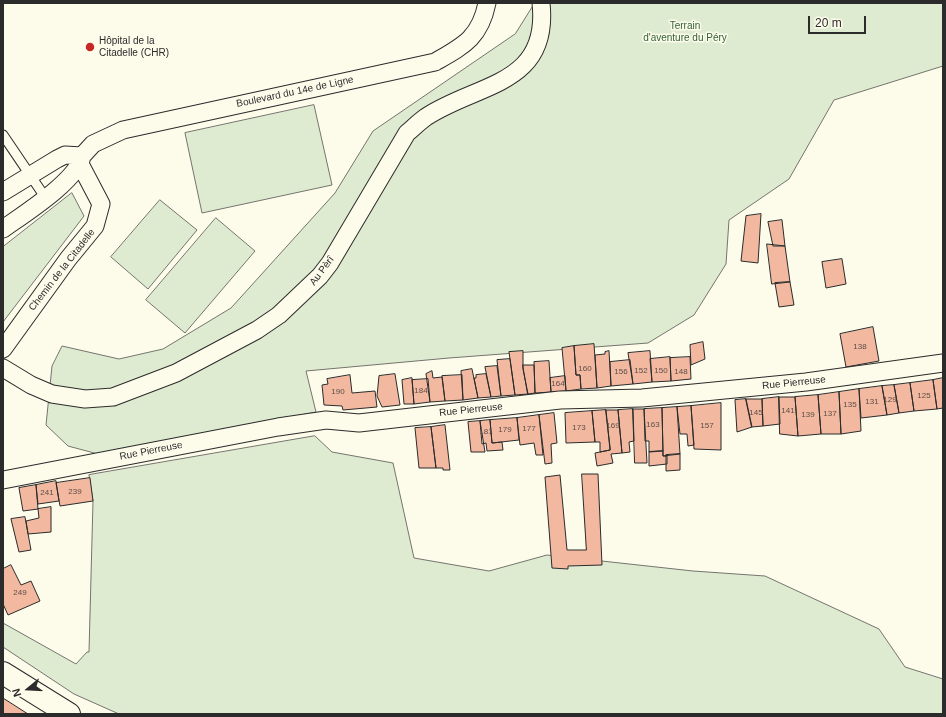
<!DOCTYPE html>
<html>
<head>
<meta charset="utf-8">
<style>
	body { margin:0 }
	#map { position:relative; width:946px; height:717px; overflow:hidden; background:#fdfbea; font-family:Helvetica,sans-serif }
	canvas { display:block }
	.frame { position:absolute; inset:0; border:4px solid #2b2b2b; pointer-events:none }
	.north { position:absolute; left:8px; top:669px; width:40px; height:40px; -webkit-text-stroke:3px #fdfbea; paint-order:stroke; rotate:252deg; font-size:11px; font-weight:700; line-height:16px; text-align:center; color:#2b2b2b }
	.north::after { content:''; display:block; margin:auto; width:14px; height:18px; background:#2b2b2b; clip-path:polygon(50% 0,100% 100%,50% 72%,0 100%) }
	.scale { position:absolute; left:808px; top:16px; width:58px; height:18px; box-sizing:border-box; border:2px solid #2b2b2b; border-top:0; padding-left:5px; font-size:12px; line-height:14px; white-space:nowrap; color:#2b2b2b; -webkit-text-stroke:3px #fdfbea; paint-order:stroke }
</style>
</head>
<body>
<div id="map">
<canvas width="946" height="717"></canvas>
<div class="frame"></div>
<div class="north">N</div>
<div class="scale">20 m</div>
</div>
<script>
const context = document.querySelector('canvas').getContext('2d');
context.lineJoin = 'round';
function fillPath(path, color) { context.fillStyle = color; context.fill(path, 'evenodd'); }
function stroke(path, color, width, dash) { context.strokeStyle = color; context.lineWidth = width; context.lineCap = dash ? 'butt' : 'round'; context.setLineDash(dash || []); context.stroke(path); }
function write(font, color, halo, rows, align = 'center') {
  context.font = font + ' Helvetica,sans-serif'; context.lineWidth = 3; context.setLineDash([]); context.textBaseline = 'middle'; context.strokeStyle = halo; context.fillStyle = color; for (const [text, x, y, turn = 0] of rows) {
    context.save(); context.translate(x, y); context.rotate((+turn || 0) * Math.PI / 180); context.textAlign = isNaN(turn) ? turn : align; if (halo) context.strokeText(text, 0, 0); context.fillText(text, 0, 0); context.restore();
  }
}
const green = new Path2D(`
	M535,3H943V66L834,100L789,179L729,220L726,264L694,315L648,343L449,358L306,371L316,412L98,454L68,446L46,425L52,366L62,346L119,359L163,349L231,308L335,193L373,131L515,34Z
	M314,105L332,185L202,213L185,133Z
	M72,193L84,216L3,322V247Z
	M160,200L197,230L148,289L111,257Z
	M216,218L255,251L185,333L146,300Z
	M315,436L332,452L393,463L414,558L489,571L547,555L693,571L765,576L879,629L905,667L943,679V714H119L74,694L3,647V623L76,664L87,652H89L93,501L89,475Z`);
const building = new Path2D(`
	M761,214L758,263L741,261L746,216Z
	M782,220L785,246H773L768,222Z
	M767,244L785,246L790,282L772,284Z
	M842,259L846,284L826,288L822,262Z
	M790,282L794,305L779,307L775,283Z
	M873,327L879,361L846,367L840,334Z
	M703,342L705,359L691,365L690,345Z
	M594,344L597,388L581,389L580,375H576L574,346Z
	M574,346L576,375H580L581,389L566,391L562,348Z
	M523,351V369L528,394L515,395L509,352Z
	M609,351L611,386L597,388L595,355L605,354V352Z
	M650,351L652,382L633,384L628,353Z
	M670,357L671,381L652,382L650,359Z
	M690,357L691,379L671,381L670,358Z
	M510,359L515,395L501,396L497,360Z
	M630,360L633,384L611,386L610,362Z
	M549,361L551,392L535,393L534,362Z
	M523,365H534L535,393L528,394Z
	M497,366L501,396L491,397L485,367Z
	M472,369L478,398L463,400L461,371Z
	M432,371L433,378L442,377L445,401L430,402L426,374Z
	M395,374L400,405L382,407L377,396L379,376Z
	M486,374L491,397L478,398L474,378H476V375Z
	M350,375L352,393L375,391L377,407L343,410L342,406L324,405L322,385L328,384L327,379Z
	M462,375L463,400L445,401L442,376Z
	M565,376L566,391L551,392L550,378Z
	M412,378L414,404H404L402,380Z
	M943,378V408L937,409L933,380Z
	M428,379L430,402L414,404L412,380Z
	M933,380L937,409L914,411L910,383Z
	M910,383L914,411L899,413L894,385Z
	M894,385L899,413L887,415L882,386Z
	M882,386L887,415L861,418L859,389Z
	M859,389L861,431L841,434L839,392Z
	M839,392L841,434H821L818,395Z
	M818,395L821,434L798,436L795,397Z
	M779,397H795L798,436L780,434Z
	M779,397L780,424L763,426L762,399Z
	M746,399H762L763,426L752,427Z
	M746,399L752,427L737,432L735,400Z
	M721,403V450L694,449L691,406Z
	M691,406L694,445L688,446L687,434H680L677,407Z
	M677,407L680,454L663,456L662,408Z
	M662,408L663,451L649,452V441H645L644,409Z
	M633,409H644L647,463H635Z
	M633,409L634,441L629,442L630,452L622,453L618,410Z
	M606,410H618L622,453L611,454L613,463L597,466L595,453L610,450Z
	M606,410L610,450L600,452V442H595L592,411Z
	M592,411L595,442L566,443L565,413Z
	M554,413L557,443L551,444L552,463L545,464L539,415Z
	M539,415L543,455H536L534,443L520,445L517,418Z
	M517,418L519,440L492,443L490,420Z
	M490,420L492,443L502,442L503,450L487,451L486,443L482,444L480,421Z
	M480,421L485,452H471L468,422Z
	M445,425L450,470H443V468H436L431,427Z
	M431,427L436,468H419L415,428Z
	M663,451V456H667V464L649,466V452Z
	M680,454V470L666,471V455Z
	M582,474H598L602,565L568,566V569L552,568L545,477L560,475L567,550H586Z
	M90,478L93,501L60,506L56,483Z
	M56,481L59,501L38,504L36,485Z
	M36,485L38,509L23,511L19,488Z
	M51,507V532L28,534L26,521L39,518L38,509Z
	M25,517L31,550L19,552L11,519Z
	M11,565L21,585L31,581L40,601L8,615L3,604V569Z
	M3,698L28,714H3Z`);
const lane = new Path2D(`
	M3,135L45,197`);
const street = new Path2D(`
	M82,156L93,144L123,130L435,62C463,46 480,38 487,3
	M3,192L57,159L65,155L82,156
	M3,229C24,214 78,180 82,156
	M3,349L68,259L95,226L101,204L80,164
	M3,368L31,385L52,394L85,399L113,397L176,373L257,330L279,315L320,276L330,263L407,133C413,128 419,122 426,117C477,83 550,86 541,3
	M3,480L278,427L326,420L359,423L560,400L642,398L704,392L806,382L943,363`);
const secondary = new Path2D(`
	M3,673L69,714`);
const markers = [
	[90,47,5,"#c62828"]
];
const numberNames = [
	["138",860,347],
	["160",585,369],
	["152",641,371],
	["150",661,371],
	["156",621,372],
	["148",681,372],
	["164",558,384],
	["184",421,391],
	["190",338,392],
	["125",924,396],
	["129",890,400],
	["131",872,402],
	["135",850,405],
	["141",788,411],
	["145",756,413],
	["137",830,414],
	["139",808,415],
	["163",653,425],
	["169",613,426],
	["157",707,426],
	["173",579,428],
	["177",529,429],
	["179",505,430],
	["181",486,432],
	["239",75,492],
	["241",47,493],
	["249",20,593]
];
const parkNames = [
	["Terrain",685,26],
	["d'aventure du Péry",685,38]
];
const poiNames = [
	["Hôpital de la",99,41],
	["Citadelle (CHR)",99,53]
];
const streetNames = [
	["Boulevard du 14e de Ligne",295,92,-12],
	["Chemin de la Citadelle",62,270,-52],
	["Au Pèrî",322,271,-53],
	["Rue Pierreuse",794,383,-6],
	["Rue Pierreuse",471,410,-6],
	["Rue Pierreuse",151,451,-11]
];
fillPath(green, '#deebd1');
stroke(green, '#74746e', 1);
fillPath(building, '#f2b8a0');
stroke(building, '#2b2b2b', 1);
stroke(lane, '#2b2b2b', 11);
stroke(street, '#2b2b2b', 19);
stroke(secondary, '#2b2b2b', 24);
stroke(lane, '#fdfbea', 9);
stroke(street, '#fdfbea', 17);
stroke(secondary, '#fdfbea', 22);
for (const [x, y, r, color] of markers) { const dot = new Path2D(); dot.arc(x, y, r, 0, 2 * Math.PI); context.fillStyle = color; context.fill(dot); stroke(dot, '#fdfbea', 1.5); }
write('8px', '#5d4e48', null, numberNames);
write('10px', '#34623c', '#fdfbea', parkNames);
write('10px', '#2b2b2b', '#fdfbea', poiNames, 'left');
write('10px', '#2b2b2b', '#fdfbea', streetNames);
</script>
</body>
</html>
